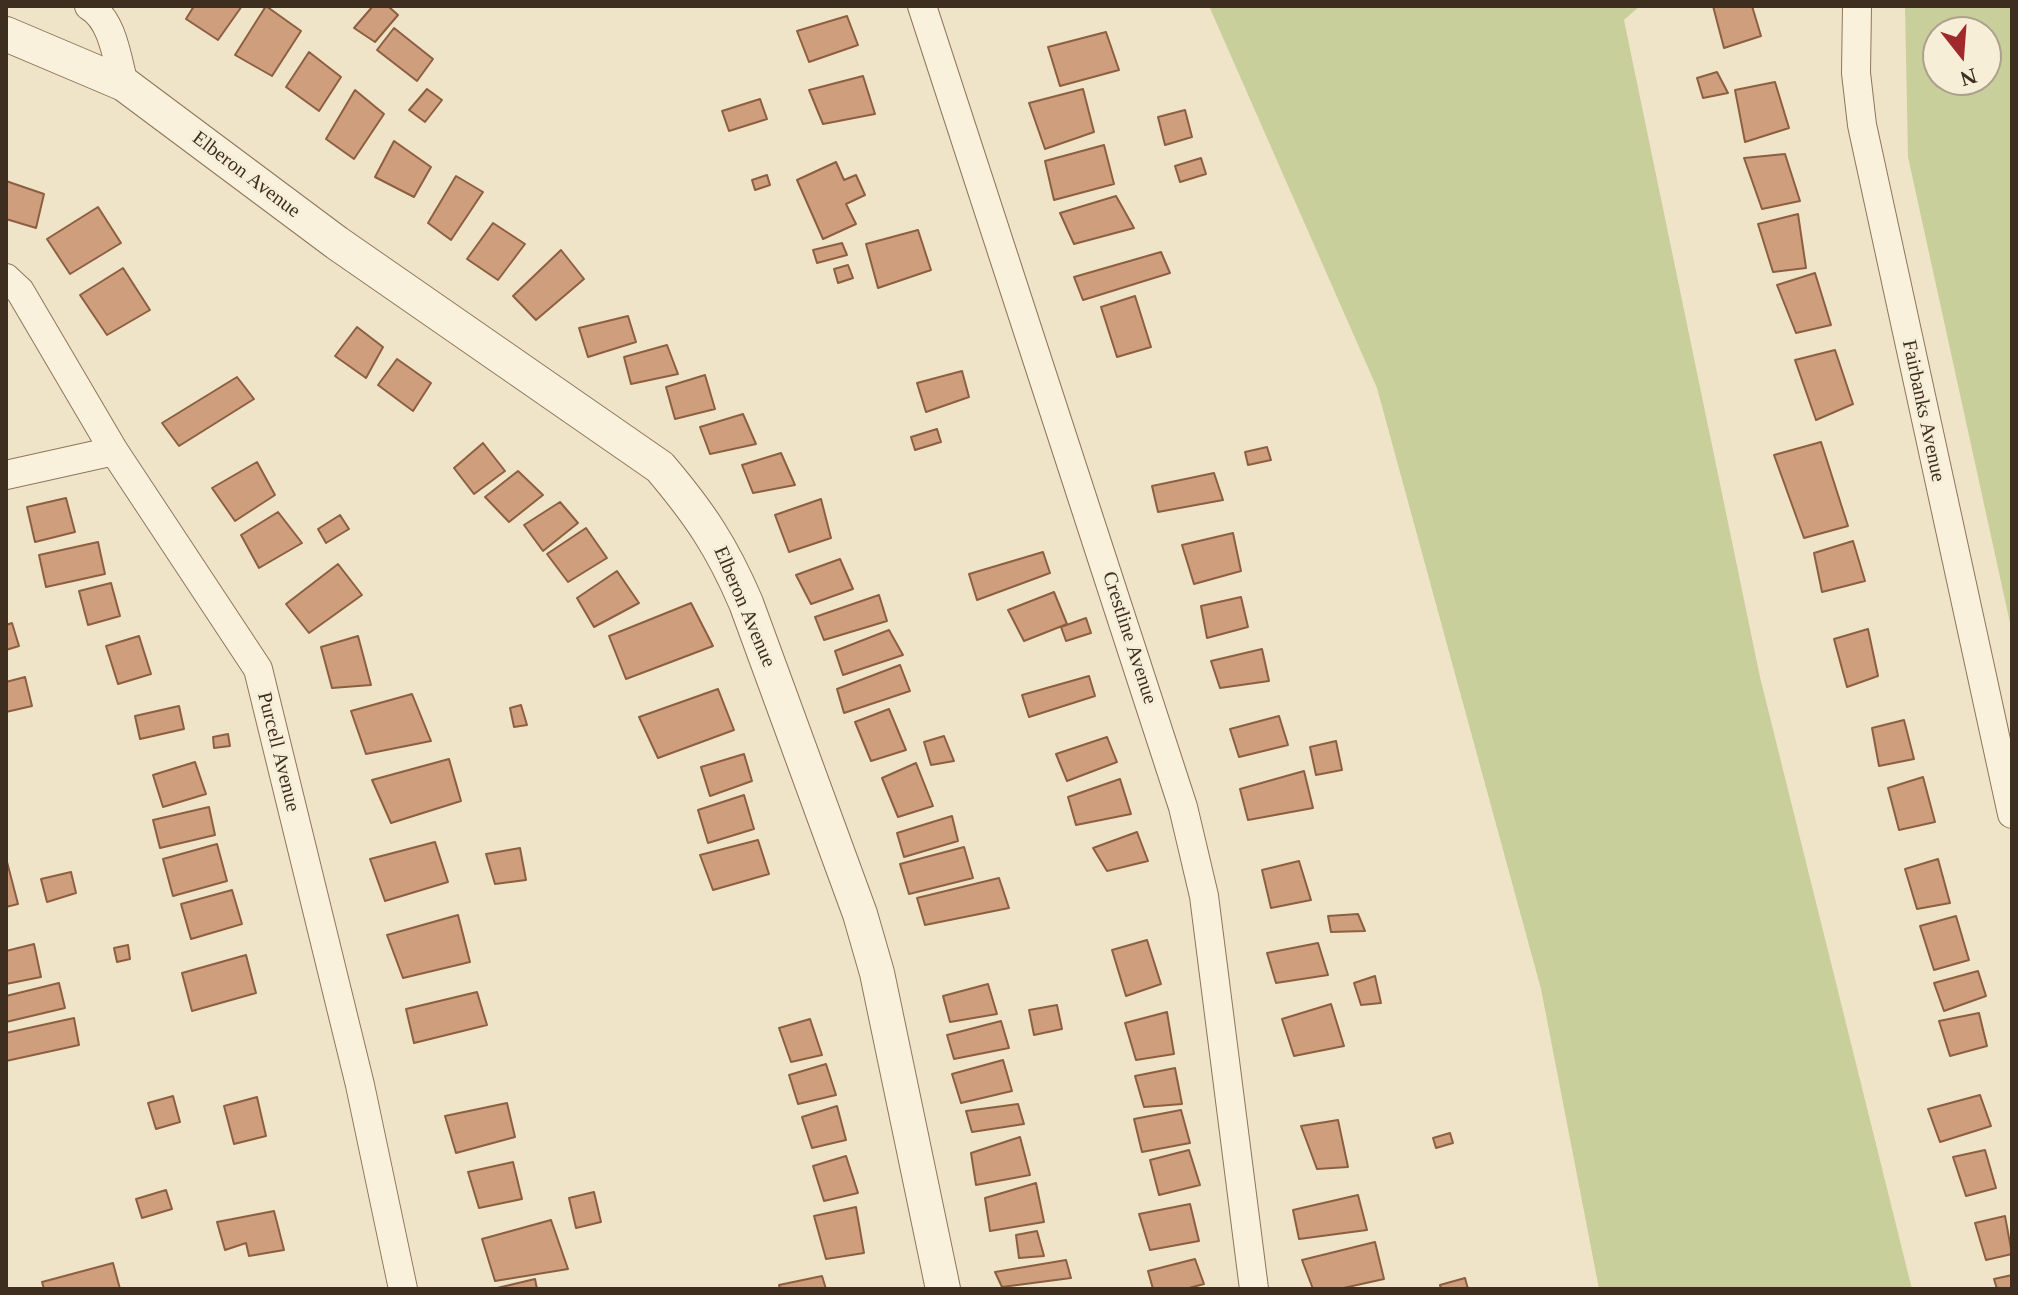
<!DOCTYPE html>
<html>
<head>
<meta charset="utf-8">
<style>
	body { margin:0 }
	#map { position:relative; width:2018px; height:1295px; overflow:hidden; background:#f0e4c8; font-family:Georgia,serif }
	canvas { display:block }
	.frame { position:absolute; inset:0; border:8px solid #3d2e20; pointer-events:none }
	.north { position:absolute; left:1922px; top:16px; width:80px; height:80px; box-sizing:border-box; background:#f7eed8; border:2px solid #ada18e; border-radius:50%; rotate:163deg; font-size:22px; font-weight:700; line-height:32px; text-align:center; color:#3d2e20 }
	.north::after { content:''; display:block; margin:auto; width:28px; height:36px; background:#9e2a2b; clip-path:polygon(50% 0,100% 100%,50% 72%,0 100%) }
</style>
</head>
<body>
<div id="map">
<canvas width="2018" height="1295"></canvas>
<div class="frame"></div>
<div class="north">N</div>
</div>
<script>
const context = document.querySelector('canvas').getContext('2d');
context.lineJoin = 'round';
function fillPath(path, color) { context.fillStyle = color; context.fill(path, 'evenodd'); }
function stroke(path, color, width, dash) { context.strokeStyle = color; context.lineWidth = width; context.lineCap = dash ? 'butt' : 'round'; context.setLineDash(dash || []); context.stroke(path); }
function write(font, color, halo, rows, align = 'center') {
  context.font = font + ' Georgia,serif'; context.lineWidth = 6; context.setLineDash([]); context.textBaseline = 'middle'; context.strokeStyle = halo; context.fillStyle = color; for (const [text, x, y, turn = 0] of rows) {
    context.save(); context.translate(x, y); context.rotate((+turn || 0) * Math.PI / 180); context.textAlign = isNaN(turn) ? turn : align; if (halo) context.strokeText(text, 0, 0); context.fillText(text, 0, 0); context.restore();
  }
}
const green = new Path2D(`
	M1209,6H1640L1624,20L1760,677L1912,1289H1599L1541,989L1377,388Z
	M1905,6H2012V632L1908,157ZM1938,32H1986V80H1938Z`);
const building = new Path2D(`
	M194,6H242L218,40L186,19Z
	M266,6L301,31L272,76L235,55Z
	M373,6H388L398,15L375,42L354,28Z
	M1713,6H1752L1761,36L1724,48Z
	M847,16L858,45L809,62L797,31Z
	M394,28L433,59L417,81L377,50Z
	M1106,32L1119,70L1060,86L1048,47Z
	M309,52L341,77L319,111L286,87Z
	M1717,72L1728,93L1703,98L1697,78Z
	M863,76L875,114L823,124L809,90Z
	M1775,82L1789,128L1745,142L1735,90Z
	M427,89L442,100L425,122L409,110Z
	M1083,89L1094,132L1045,149L1029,103Z
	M355,90L384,114L354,159L326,139Z
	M760,99L767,119L729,131L722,111Z
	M1185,110L1192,137L1165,145L1158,117Z
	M394,141L431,167L414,197L375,177Z
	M1104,145L1114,184L1054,200L1045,161Z
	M1785,154L1800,201L1762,209L1744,158Z
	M1201,158L1206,174L1180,182L1175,166Z
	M836,162L844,180L856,175L865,195L846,204L856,224L823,239L797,180Z
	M767,175L770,185L755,190L752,180Z
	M456,176L483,192L451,240L428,223Z
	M6,181L44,194L36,228L6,219Z
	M1116,196L1134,228L1074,244L1060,213Z
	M98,207L121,243L70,274L47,239Z
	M1798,214L1806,268L1773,272L1758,224Z
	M493,223L525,244L498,280L467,259Z
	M918,230L931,270L878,288L866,244Z
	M842,243L847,255L817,263L813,250Z
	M561,250L584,279L536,320L513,296Z
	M1161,252L1170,273L1083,300L1074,277Z
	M848,265L853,278L838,283L834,269Z
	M123,268L150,310L107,335L80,295Z
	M1815,273L1831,325L1796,333L1777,285Z
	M1135,296L1151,347L1117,357L1101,307Z
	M628,316L636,342L588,357L579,328Z
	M357,327L383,347L366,378L335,356Z
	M667,345L678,374L631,384L624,357Z
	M1835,350L1853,404L1816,420L1795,360Z
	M397,359L431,383L413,411L378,385Z
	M962,371L969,397L926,412L917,383Z
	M705,375L715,409L675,419L666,387Z
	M237,377L254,399L179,446L162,423Z
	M743,414L756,444L710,454L700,427Z
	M937,429L941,442L915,450L911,437Z
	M1821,442L1848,526L1804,538L1774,455Z
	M483,443L505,471L474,494L454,468Z
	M1267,447L1271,460L1248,465L1245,452Z
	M781,453L795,485L753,493L742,465Z
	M257,462L275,495L235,521L212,488Z
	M518,471L543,495L509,522L485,497Z
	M1214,473L1223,500L1158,512L1152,486Z
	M66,498L75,532L35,542L27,507Z
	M821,499L831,538L789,552L775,515Z
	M560,502L578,523L543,551L524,525Z
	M278,512L302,543L259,568L241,535Z
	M340,515L349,529L326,543L318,529Z
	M586,528L607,558L568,582L547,554Z
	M1233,533L1241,571L1194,584L1182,545Z
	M1853,541L1865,581L1822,592L1814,553Z
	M98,542L105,574L46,587L39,555Z
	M1043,552L1050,573L977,600L969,574Z
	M840,559L853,589L811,604L796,575Z
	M338,564L362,595L309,633L286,604Z
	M617,571L639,603L594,627L577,598Z
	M111,583L120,616L88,625L79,591Z
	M1054,592L1067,624L1024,641L1008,610Z
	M879,595L887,621L824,640L815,617Z
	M1241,597L1248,627L1207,638L1201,606Z
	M691,603L713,646L626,679L609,636Z
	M1086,618L1091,633L1066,641L1061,627Z
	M12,623L19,646L6,650V625Z
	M1868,629L1878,676L1847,687L1834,639Z
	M889,630L903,655L843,675L835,651Z
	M139,636L151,674L118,684L106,646Z
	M358,636L371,685L332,688L321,647Z
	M1262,649L1269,681L1220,688L1211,661Z
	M900,665L910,691L844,713L837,689Z
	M1089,676L1095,696L1029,717L1022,695Z
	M25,677L32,706L6,712V682Z
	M718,689L734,730L658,758L639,717Z
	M412,694L431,741L366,754L351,711Z
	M521,705L527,725L514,727L510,708Z
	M179,706L184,729L140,739L135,716Z
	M889,709L906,750L871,761L855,722Z
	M1279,716L1288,745L1239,757L1230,729Z
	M1904,720L1914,759L1879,766L1872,728Z
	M228,734L230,746L214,748L213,737Z
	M944,736L954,761L931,765L924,742Z
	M1107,737L1117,762L1067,781L1056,754Z
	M1336,741L1342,770L1316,775L1310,747Z
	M744,754L752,781L710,796L701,767Z
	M449,759L461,801L391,823L372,780Z
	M195,762L206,794L163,807L153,775Z
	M916,763L933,806L898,817L882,778Z
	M1304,771L1313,808L1248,820L1240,789Z
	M1923,777L1935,822L1899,830L1888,788Z
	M1120,779L1131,814L1076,825L1068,797Z
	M744,795L754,829L708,843L698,810Z
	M209,807L215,835L160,848L153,820Z
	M952,816L958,841L904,857L897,833Z
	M1137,832L1148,861L1107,871L1093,848Z
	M758,840L769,874L713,890L700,855Z
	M435,842L448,882L385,901L370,859Z
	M217,844L227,881L173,896L163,859Z
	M964,847L973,878L909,894L900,864Z
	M520,848L526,880L495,884L486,854Z
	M6,858L18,904L6,907Z
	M1938,859L1950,903L1917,909L1905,869Z
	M1299,861L1311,900L1271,908L1262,870Z
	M71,872L76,893L47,902L41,879Z
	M999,878L1009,908L925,925L917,898Z
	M232,890L242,924L191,939L181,904Z
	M1358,914L1365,931L1331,932L1328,916Z
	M458,915L470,962L403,978L387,935Z
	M1956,916L1969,960L1934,970L1920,926Z
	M1147,940L1161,984L1126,996L1112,950Z
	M1318,943L1328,975L1276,983L1267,953Z
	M34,944L41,977L6,984V951Z
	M128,945L130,959L117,962L114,948Z
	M246,955L256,993L192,1011L182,973Z
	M1978,971L1986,996L1944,1011L1934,983Z
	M1375,976L1381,1003L1361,1005L1354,983Z
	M59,983L65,1008L6,1022V996Z
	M988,984L997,1014L950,1022L943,996Z
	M477,992L487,1025L414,1043L406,1009Z
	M1331,1004L1344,1046L1294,1056L1282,1019Z
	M1057,1005L1062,1029L1034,1035L1029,1010Z
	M1167,1012L1174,1054L1136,1060L1125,1023Z
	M1979,1013L1987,1046L1950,1056L1939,1021Z
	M74,1018L79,1045L6,1061V1033Z
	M810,1019L822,1055L791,1062L779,1028Z
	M1001,1021L1009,1048L954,1059L947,1035Z
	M1003,1060L1012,1091L961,1103L952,1074Z
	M826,1064L836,1095L798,1104L789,1075Z
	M1175,1068L1182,1104L1144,1107L1135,1076Z
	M1980,1095L1991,1126L1940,1142L1928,1109Z
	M173,1096L180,1122L156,1129L148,1103Z
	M257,1097L266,1136L234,1144L224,1106Z
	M507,1103L515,1137L456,1153L445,1116Z
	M1018,1104L1024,1124L972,1132L966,1111Z
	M837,1106L846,1140L812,1148L802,1117Z
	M1181,1110L1190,1143L1142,1152L1134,1119Z
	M1338,1120L1348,1167L1317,1169L1301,1126Z
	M1450,1133L1453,1143L1436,1148L1433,1138Z
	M1020,1137L1030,1175L976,1185L971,1153Z
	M1189,1150L1200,1185L1159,1195L1150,1160Z
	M1985,1150L1996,1188L1966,1196L1953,1157Z
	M846,1156L858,1193L824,1201L813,1166Z
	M513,1162L522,1199L479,1208L468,1172Z
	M1036,1183L1044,1222L990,1231L985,1198Z
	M166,1190L172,1209L142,1218L136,1199Z
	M594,1192L601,1222L576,1228L569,1198Z
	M1358,1195L1367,1230L1299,1239L1293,1210Z
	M1190,1204L1199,1241L1150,1250L1139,1214Z
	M856,1207L864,1253L826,1259L814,1216Z
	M274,1211L284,1250L249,1256L246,1243L225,1250L217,1222Z
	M2005,1216L2012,1254L1986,1260L1975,1223Z
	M551,1220L568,1269L495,1281L482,1239Z
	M1037,1231L1044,1256L1019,1258L1016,1235Z
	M1375,1242L1384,1279L1339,1289H1313L1302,1260Z
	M1195,1259L1204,1284L1185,1289H1153L1148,1271Z
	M1066,1260L1071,1278L1002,1287L995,1272Z
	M113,1263L120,1289H44L42,1282Z
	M2012,1275V1289H1997L1994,1279Z
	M822,1276L826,1289H780L779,1285Z
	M1465,1278L1468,1289H1441L1440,1285Z
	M535,1279L537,1289H493Z`);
const minor = new Path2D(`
	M89,6C113,20 117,59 124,84
	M922,6L1183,807L1204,896L1254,1289
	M1857,6L1856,73L1862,125L2012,814
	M6,278L20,291L114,451L258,669L360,1085L403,1289
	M6,475L114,451`);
const tertiary = new Path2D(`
	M6,34L124,84L337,243L660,467C700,514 722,547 746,603L860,914L877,973L943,1289`);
const streetNames = [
	["Elberon Avenue",246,175,37],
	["Fairbanks Avenue",1923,411,78],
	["Elberon Avenue",744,607,67],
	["Crestline Avenue",1129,638,72],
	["Purcell Avenue",278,752,76]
];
fillPath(green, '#c9cf9b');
fillPath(building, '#cf9f7d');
stroke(building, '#8d5f41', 2);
stroke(minor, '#8d765c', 30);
stroke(tertiary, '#8d765c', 36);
stroke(minor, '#faf1dc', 28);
stroke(tertiary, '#faf1dc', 34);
write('20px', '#3d2e20', '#f7eed8', streetNames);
</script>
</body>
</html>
